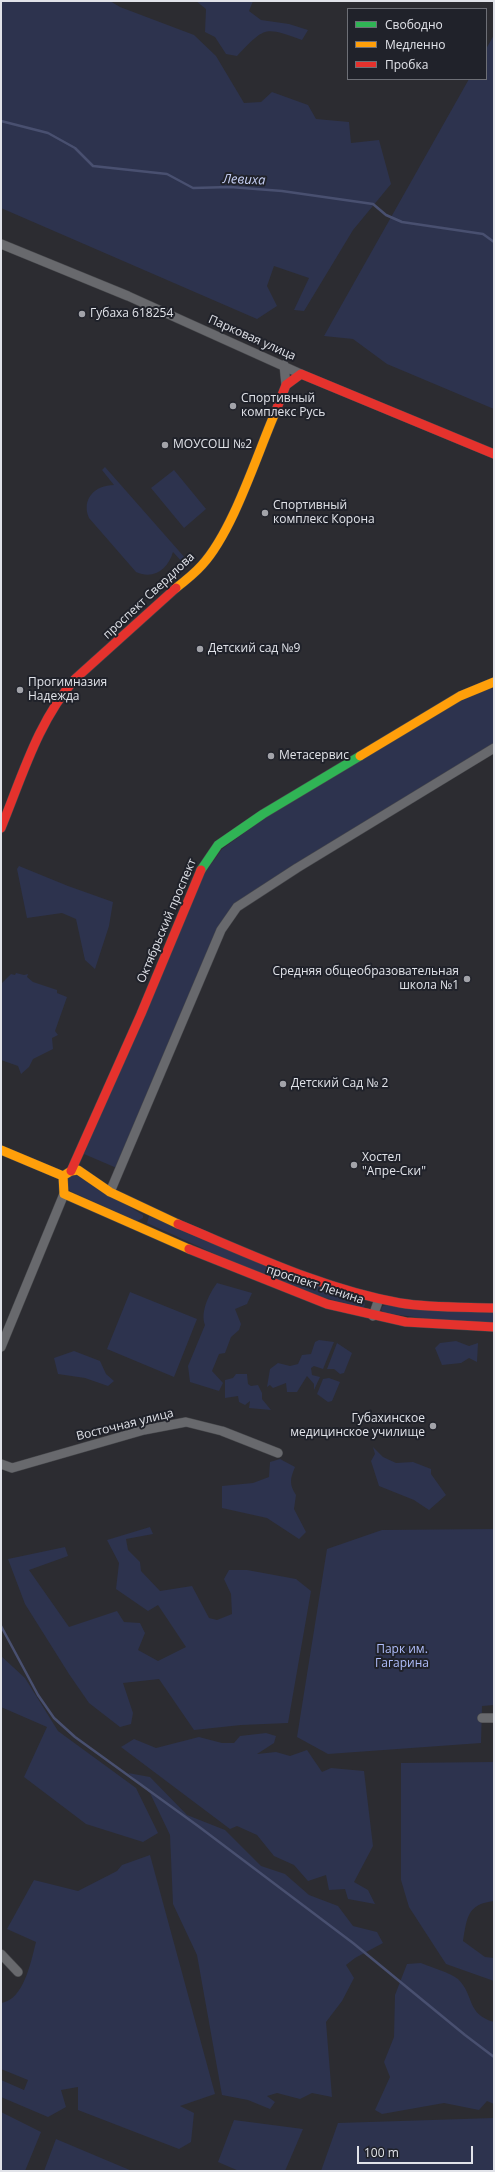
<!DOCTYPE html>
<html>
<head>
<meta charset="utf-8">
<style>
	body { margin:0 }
	#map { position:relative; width:495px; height:2172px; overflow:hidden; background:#2c2c31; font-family:"Open Sans",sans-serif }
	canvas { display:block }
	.frame { position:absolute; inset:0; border:2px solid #e1e3e9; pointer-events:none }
	.legend { position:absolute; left:347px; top:8px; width:140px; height:72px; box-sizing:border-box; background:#20222a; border:1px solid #6d6f76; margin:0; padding:5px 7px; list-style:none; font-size:12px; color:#e1e3e9 }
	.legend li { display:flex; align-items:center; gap:8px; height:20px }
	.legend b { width:20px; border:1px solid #6d6f76 }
	.scale { position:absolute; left:357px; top:2146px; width:116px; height:18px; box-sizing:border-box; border:2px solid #e1e3e9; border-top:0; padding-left:5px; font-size:12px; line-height:14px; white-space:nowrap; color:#e1e3e9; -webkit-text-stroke:3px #20222a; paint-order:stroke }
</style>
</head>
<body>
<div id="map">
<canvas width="495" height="2172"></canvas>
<div class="frame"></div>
<ul class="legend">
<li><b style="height:5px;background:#30b455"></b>Свободно</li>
<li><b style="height:5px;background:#ff9f0a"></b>Медленно</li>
<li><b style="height:5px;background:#e5322d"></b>Пробка</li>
</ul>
<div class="scale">100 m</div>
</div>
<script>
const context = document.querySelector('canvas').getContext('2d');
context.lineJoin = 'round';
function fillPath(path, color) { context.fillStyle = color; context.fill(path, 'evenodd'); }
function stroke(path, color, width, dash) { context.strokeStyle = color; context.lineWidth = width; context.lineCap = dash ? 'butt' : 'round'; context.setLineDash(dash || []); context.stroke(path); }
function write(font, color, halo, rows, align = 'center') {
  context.font = font + ' "Open Sans",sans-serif'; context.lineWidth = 4; context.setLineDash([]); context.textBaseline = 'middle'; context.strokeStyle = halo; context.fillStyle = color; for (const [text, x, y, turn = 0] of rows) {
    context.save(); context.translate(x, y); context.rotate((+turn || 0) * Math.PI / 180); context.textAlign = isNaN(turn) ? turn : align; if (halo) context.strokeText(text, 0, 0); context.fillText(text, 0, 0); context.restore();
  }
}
const green = new Path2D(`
	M1,1H110L120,7L194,35L216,56L244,103L261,102L272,92L308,105L316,119L349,122L351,143L379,140L391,184L353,230L304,311L294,310L309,278L274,266L267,286L277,306L257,319L1,208Z
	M196,1H253L249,11L261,20L289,24L308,30L302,40C264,27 266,26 237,56L226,54L215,37L205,32L206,9Z
	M494,35V409L387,364L353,339L324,336L469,79H486V49Z
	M105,467L186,559L183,563L173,552C168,569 154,580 136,572L89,518C81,499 95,485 114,485L102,470Z
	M174,470L206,509L184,528L151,488Z
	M494,688V745L234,906L119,1169L84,1154L202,877L222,849L277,809L465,695Z
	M19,866L68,886L113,902L109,926L95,969L85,960L76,919L62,913L27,918L17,869Z
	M16,973L24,975L28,974L27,977L33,982L57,990V993L67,997L55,1031L58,1035L52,1038L53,1049L33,1059L29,1067L21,1074L18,1066L1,1060V984L11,974L15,975Z
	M75,1174L143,1215V1218L137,1221L70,1191L67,1186L68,1178Z
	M149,1216L363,1299L365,1305L363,1308C288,1291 217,1254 147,1223Z
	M217,1283L252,1293L247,1304L235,1309L241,1324L239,1330L231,1337L225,1353L219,1354L212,1371L223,1383L219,1391L190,1382L188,1366L205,1325C200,1312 209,1294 217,1283Z
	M130,1292L197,1319L174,1377L107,1349Z
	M386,1305L494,1313V1322H454L383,1313L381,1309L383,1306Z
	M319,1340L334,1342L323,1369L314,1366L311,1368L312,1375L320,1377L314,1390V1384L307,1376L297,1392H287L286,1383L273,1388L270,1385L267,1387L270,1369L278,1363L290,1366L298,1364L302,1355L311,1354L315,1342Z
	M456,1341L469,1346L478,1343L477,1362L469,1358L461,1363L442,1365L435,1348L440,1343Z
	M337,1343L352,1353L344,1373L340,1374L334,1369H327Z
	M74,1351L100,1361L106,1374L114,1381L108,1386L85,1378L58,1374L54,1358Z
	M236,1374H247L248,1384L251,1386L258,1385L262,1393V1399L271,1410L249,1408L250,1401L245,1405L239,1402L238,1396L225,1398V1380L233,1378Z
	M329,1378L340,1382L332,1401L328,1402L317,1394L323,1379Z
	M373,1447L383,1457L396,1463L413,1462L431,1469V1474L446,1495L429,1510L414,1500L379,1486L371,1461L375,1454Z
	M280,1459L295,1467C290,1479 289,1484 296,1495L294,1509L306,1532L299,1539L267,1518L222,1508V1486L253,1483L269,1477L270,1462Z
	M150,1527L153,1534L126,1539L128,1550L140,1562L141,1571L160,1591L192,1586L209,1618L217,1620L232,1614L231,1594L224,1579L229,1570H247L296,1579L311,1591L288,1723L241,1725L194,1730L159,1679L123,1683L133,1713L131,1724L120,1727L89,1703L69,1674L25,1604L8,1559L65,1547L68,1556L29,1570L69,1627L117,1611L124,1622L140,1623L145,1633L138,1650L158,1661L186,1647L158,1605L148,1611L116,1589L119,1563L107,1540Z
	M494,1529V1705L482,1706L481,1743L328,1754L297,1737L327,1549L382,1530Z
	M1,1656L25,1678L58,1731L136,1788L158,1833L143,1842L86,1824L24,1777L47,1727L1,1707Z
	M266,1733L276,1736L274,1743L257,1754L276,1752L290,1756L307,1750L322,1772L331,1768L364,1771L373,1846L354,1882L368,1890L375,1904L348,1899L345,1889L329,1890L326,1875L308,1881L294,1865L274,1856L257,1835L237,1826L230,1829L121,1747L134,1739L156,1748L199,1737L222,1743H234L240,1736Z
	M494,1762V1901C467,1904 467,1918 463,1941L485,1957L494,1958V1981L446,1964L409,1907L401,1880V1763Z
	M128,1773L150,1777L187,1815L225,1830L261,1866L285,1874L309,1895L338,1906L353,1926L377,1932L383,1943L355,1958L346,1965L354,1978L342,2001L326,2022L332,2097L312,2093L300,2099L277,2093L267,2096L275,2102L270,2109L248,2100L222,2095L197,1955L173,1904L170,1835L150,1793Z
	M150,1855L215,2094L180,2106L194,2113L191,2142L179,2149L78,2110V2087L61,2090L66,2107L48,2117L1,2097V2080L24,2090L28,2080L1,2069V2003C24,2000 31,1961 36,1942L7,1929L34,1880L78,1891L117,1871L122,1865Z
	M421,1963C430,1967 451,1973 458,1979C475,1996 466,2014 494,2022V2104L487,2101L479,2110L444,2103L382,2114L375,2110L390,2077L384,2062L394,2037L395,1995L407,1964Z
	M1,2112L41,2132L25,2171H1Z
	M494,2118V2171H321L338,2123Z
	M234,2120L303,2129L285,2171H239L218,2162Z
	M56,2139L132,2171H44Z`);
const stream = new Path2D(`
	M1,121L48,133L75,148L93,166L167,174L193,188L230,187L282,191L373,204L386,215L402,222L483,234L494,242
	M1,1626L38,1695L54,1718L75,1737L198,1826L353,1943L465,2035L494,2057`);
const street = new Path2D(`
	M1,244L128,296L301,374
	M284,365L286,385
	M110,1192L221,930L237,907L297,868L494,748
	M373,1316L379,1299
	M1,1347L64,1194
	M1,1464L12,1468L144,1430L186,1422L222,1431L278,1453
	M482,1718H494
	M1,1954L18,1972`);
const fast = new Path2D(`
	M201,870L218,845L263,814L360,756`);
const slow = new Path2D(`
	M176,588C185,581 194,574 202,565C233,531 256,457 275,413
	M360,756L460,696L494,682
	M1,1150L63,1176
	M178,1224L110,1192L78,1170L71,1171L63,1176L64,1194L189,1249`);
const jam = new Path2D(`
	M275,413L286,385L301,374L494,454
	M1,828C22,777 38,721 75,679L176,588
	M71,1171L141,1014L201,870
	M178,1224C250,1254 322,1289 400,1303C431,1308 463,1307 494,1308
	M189,1249L327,1304L406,1322L494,1327`);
const markers = [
	[82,314,4,"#a2a3a9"],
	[233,406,4,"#a2a3a9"],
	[165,445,4,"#a2a3a9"],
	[265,513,4,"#a2a3a9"],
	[200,649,4,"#a2a3a9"],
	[20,690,4,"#a2a3a9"],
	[271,756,4,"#a2a3a9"],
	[467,979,4,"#a2a3a9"],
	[283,1084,4,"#a2a3a9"],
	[354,1165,4,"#a2a3a9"],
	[433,1426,4,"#a2a3a9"]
];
const poiNames = [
	["Губаха 618254",90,314],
	["Спортивный",241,399],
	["комплекс Русь",241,413],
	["МОУСОШ №2",173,445],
	["Спортивный",273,506],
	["комплекс Корона",273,520],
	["Детский сад №9",208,649],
	["Прогимназия",28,683],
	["Надежда",28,697],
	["Метасервис",279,756],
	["Средняя общеобразовательная",459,972,"right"],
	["школа №1",459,986,"right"],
	["Детский Сад № 2",291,1084],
	["Хостел",362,1158],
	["\"Апре-Ски\"",362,1172],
	["Губахинское",425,1419,"right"],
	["медицинское училище",425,1433,"right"]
];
const streetNames = [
	["Парковая улица",252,338,24],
	["проспект Свердлова",149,596,-43],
	["Октябрьский проспект",167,921,-67],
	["проспект Ленина",315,1285,18],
	["Восточная улица",125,1425,-14]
];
const parkNames = [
	["Парк им.",402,1650],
	["Гагарина",402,1664]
];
const waterNames = [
	["Левиха",244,180,2]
];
fillPath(green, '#2d334e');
stroke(stream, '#495070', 2.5);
stroke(street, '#46474b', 10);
stroke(fast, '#46474b', 10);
stroke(slow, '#46474b', 10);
stroke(jam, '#46474b', 10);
stroke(street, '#68696d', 9);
stroke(fast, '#30b455', 9);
stroke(slow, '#ff9f0a', 9);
stroke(jam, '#e5322d', 9);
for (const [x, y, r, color] of markers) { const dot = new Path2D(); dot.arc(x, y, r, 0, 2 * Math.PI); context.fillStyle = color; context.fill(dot); stroke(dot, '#20222a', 1.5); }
write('12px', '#e1e3e9', '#20222a', poiNames, 'left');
write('12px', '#e1e3e9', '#20222a', streetNames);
write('12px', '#afbdfa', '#20222a', parkNames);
write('italic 13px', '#c7d0f5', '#20222a', waterNames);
</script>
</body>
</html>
